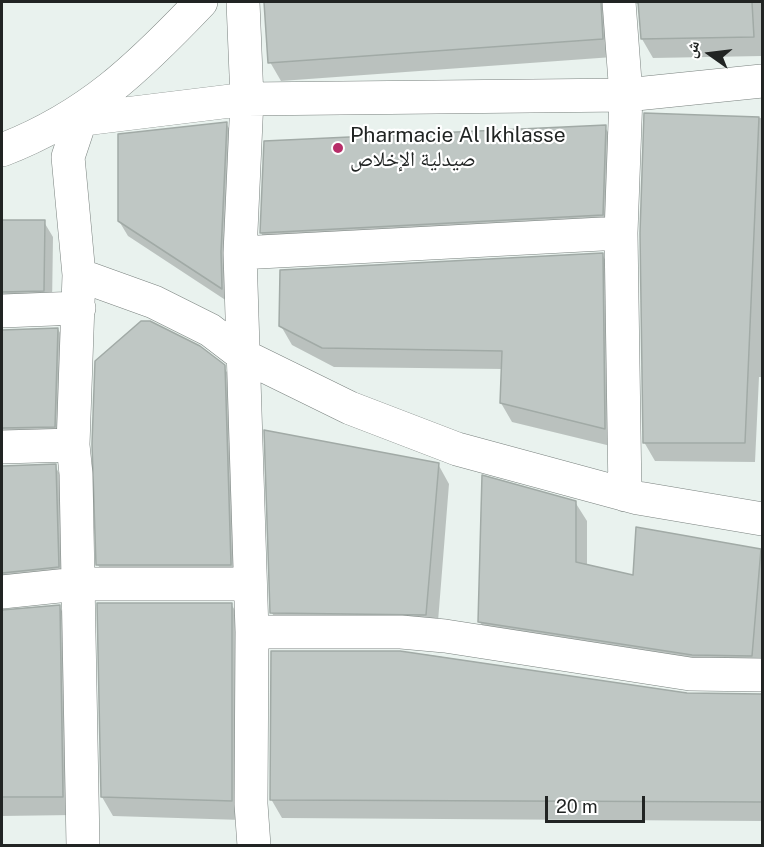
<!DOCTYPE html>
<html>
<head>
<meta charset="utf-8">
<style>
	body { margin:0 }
	#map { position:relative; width:764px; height:847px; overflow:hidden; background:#e9f2ee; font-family:"Public Sans","Noto Naskh Arabic",sans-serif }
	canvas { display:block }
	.frame { position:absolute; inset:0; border:3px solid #212423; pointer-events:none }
	.north { position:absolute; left:680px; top:24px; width:60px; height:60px; -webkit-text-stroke:4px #fff; paint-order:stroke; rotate:284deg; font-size:16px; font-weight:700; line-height:24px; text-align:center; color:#212423 }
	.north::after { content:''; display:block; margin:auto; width:21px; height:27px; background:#212423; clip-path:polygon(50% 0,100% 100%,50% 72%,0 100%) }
	.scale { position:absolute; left:545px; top:796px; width:100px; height:27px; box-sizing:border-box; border:3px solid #212423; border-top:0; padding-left:8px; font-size:18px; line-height:21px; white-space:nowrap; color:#212423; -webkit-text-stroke:4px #fff; paint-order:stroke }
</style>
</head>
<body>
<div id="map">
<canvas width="764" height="847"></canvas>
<div class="frame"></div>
<div class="north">ش</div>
<div class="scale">20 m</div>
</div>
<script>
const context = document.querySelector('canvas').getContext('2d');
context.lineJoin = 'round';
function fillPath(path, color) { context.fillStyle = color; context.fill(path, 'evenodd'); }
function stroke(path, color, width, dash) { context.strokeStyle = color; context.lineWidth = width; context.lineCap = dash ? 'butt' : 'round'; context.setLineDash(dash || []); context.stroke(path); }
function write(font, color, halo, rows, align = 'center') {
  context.font = font + ' "Public Sans","Noto Naskh Arabic",sans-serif'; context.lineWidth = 4.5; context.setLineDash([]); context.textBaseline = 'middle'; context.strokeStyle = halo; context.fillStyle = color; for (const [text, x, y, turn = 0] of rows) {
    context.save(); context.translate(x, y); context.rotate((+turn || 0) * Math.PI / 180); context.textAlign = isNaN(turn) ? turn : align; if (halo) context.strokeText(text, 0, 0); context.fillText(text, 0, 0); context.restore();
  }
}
const shadow = new Path2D(`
	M265,2H762V56L653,58L642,39L638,4L630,2L613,57L281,81L270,62Z
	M646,115L762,118V377H759L755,462L655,461L644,442Z
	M226,123L235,139L230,303L128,236L119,221Z
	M605,127L616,146L613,234L272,252L261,233Z
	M2,221L44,222L53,237L52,306L2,310Z
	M602,254L613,273L615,447L512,422L501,403L502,369L334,367L292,345L281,326Z
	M58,329L66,344L63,442L2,448V331Z
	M223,366L235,385L241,584H109L98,565Z
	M438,464L449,484L437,634L283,632L272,613Z
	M55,466L66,485L69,586L2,596V467Z
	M575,502L587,521V566L635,577L638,529L762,551V675L491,641L480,622Z
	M231,604L243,623L242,820L113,816L102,797Z
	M59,606L70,625L73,815L2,816V612Z
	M272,652L423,654L689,694L762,695V821L282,818L271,799Z`);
const building = new Path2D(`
	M264,2H601L603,39L268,63Z
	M638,2H752L754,37L641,39Z
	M644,113L759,117L745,443H643L640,233Z
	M227,122L221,252L222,289L118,221V134Z
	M606,125L603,215L260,233L264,141Z
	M2,220H45L44,291L2,292Z
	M603,253L605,429L500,403L502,351L322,348L279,326L280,270Z
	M141,321H150L200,346L225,365L231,565H96L92,444L95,361Z
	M58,328L55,427L2,428V330Z
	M264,430L439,463L426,615L270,613Z
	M56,464L59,567L2,573V466Z
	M482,475L576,501V562L633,575L636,527L761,549L752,656L692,655L478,622Z
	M97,603H232V801L101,797Z
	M60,605L63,797H2V610Z
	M271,651H400L687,693L762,694V802L270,800Z`);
const street = new Path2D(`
	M243,2L247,99L240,253L252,632L251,804L254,846
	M619,2L626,95L621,233L625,495
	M68,121L247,99L626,95L762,81
	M80,121L68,157L79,275L73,445L76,474L83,846
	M2,150C88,117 139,67 201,2
	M240,253L621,233
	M79,275L154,302L210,330L244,356L350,408L457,449L638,498L762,519
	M2,311L79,308
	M2,447L73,445
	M2,592L78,584H249
	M252,632H401L445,636L690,674L762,675`);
const markers = [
	[338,148,6,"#b72d69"]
];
const poiNames = [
	["Pharmacie Al Ikhlasse",350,136],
	["صيدلية الإخلاص",350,160]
];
fillPath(shadow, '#0003');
fillPath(building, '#bfc7c4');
stroke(building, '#a1aaa6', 1.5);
stroke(street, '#79817e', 34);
stroke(street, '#fff', 33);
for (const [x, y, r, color] of markers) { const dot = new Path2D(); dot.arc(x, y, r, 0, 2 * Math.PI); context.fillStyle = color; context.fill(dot); stroke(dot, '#fff', 2); }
write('21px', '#212423', '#fff', poiNames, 'left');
</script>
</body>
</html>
